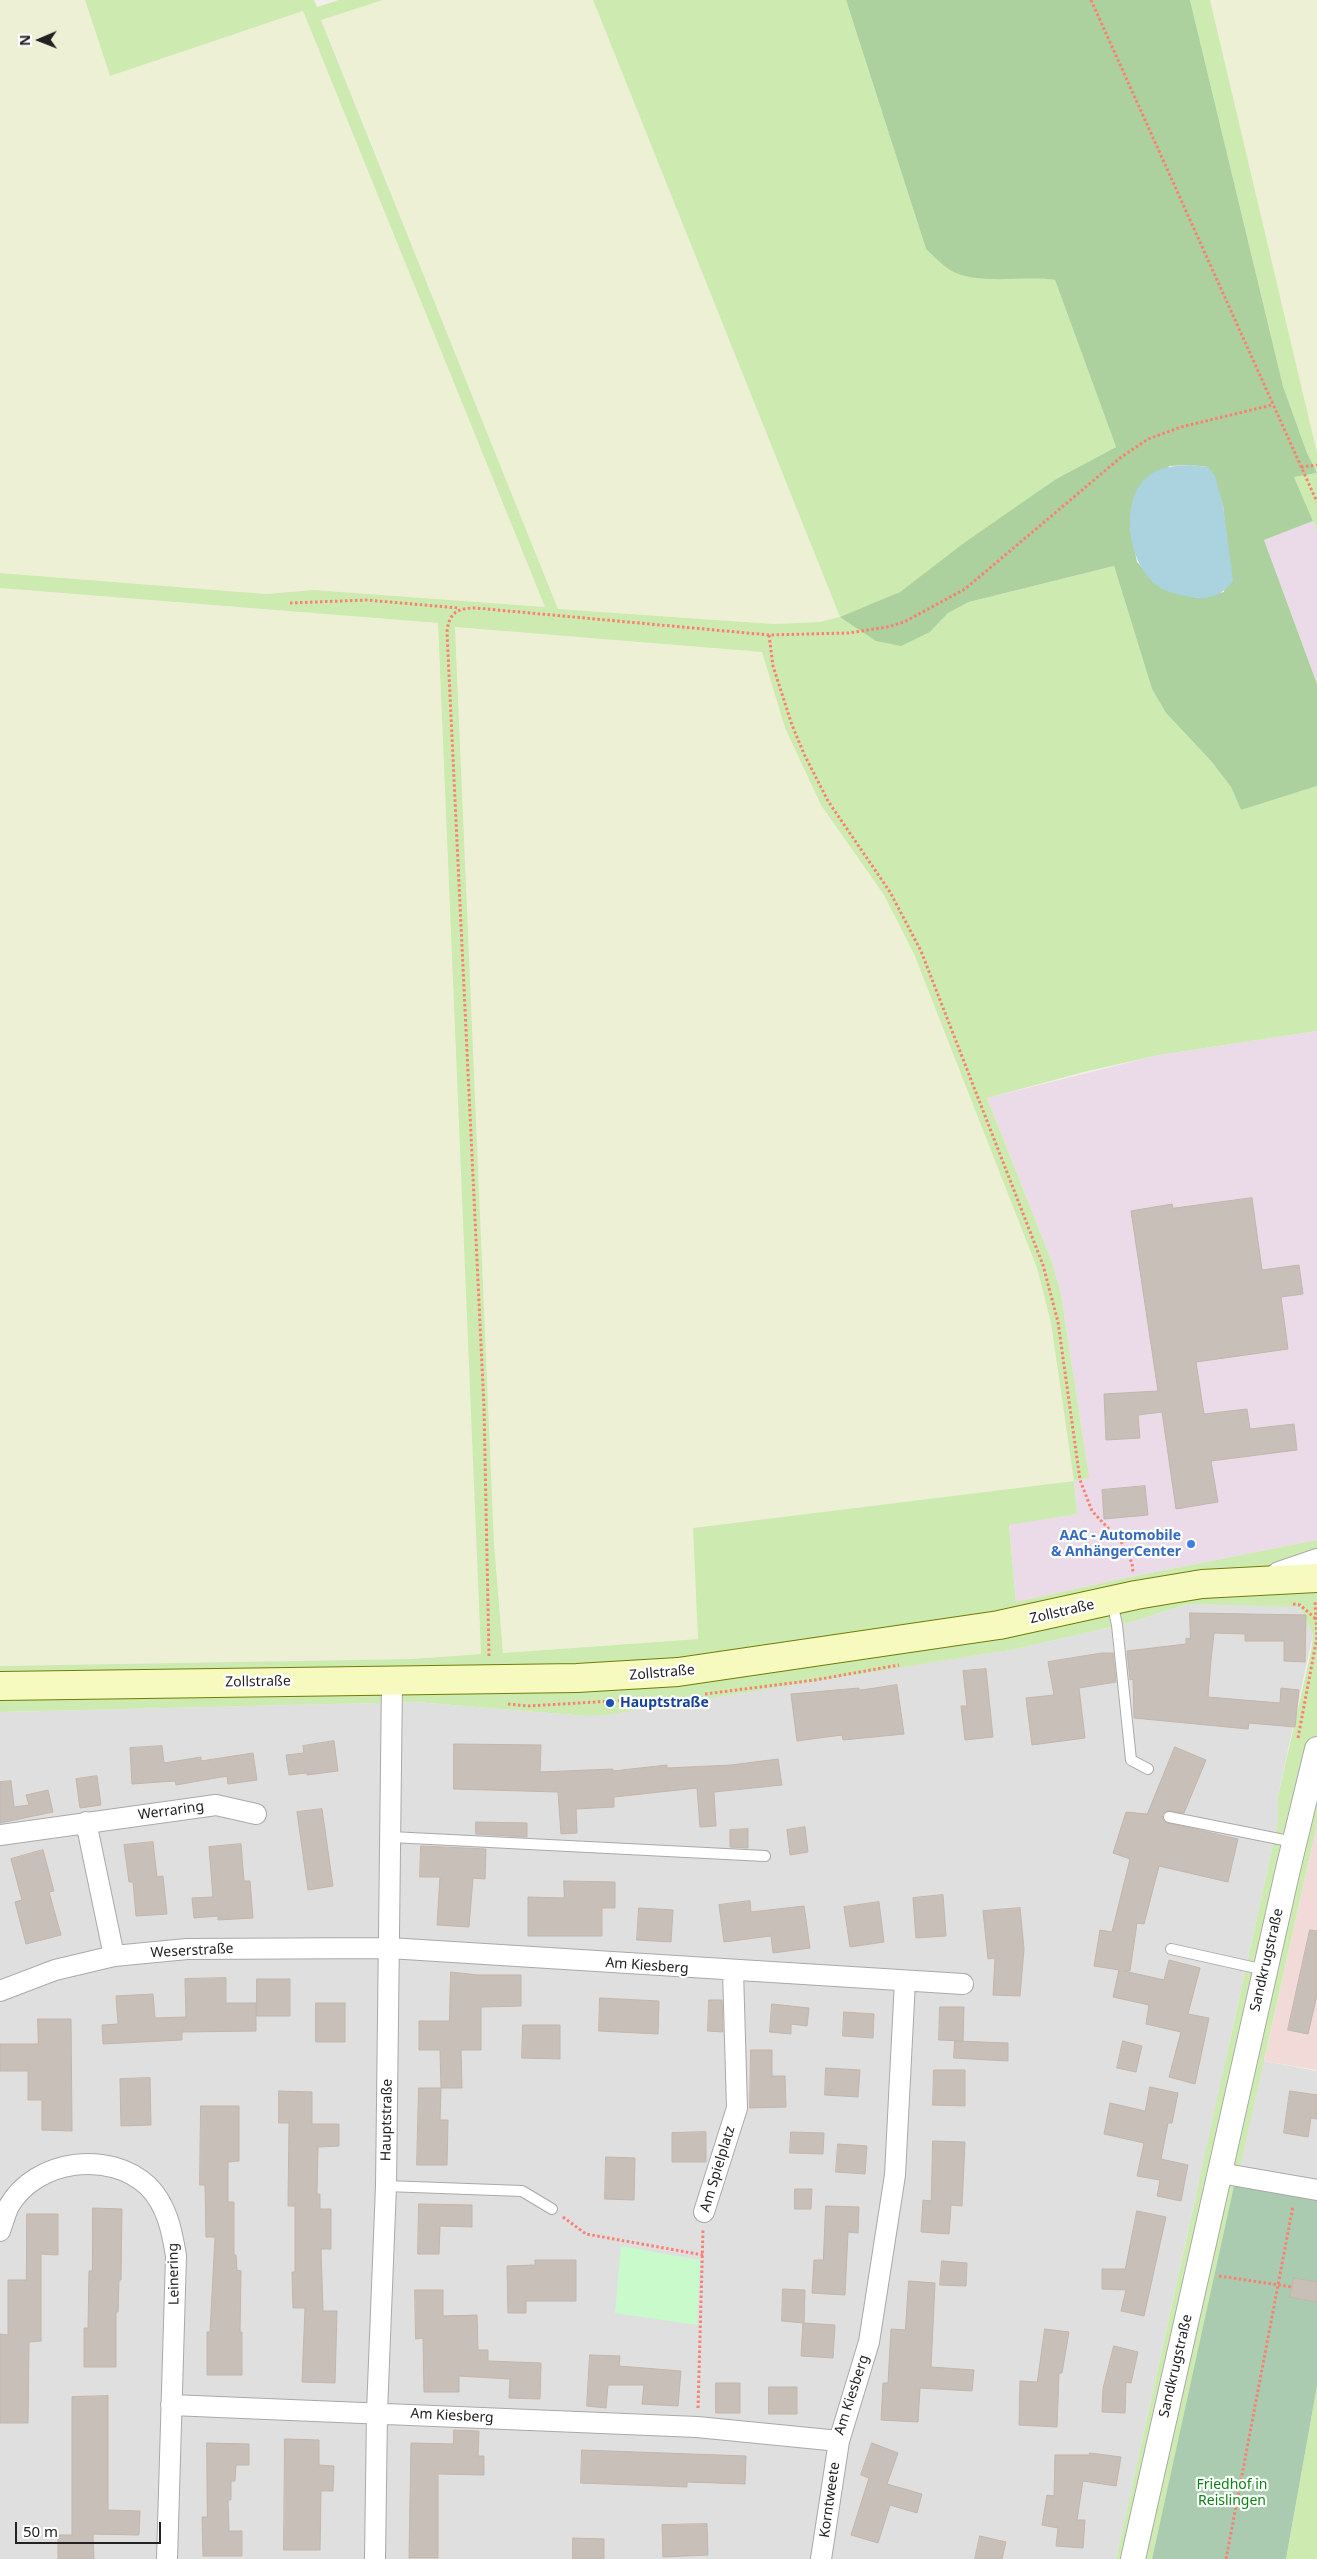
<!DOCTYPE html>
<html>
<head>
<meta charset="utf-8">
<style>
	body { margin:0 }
	#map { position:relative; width:1317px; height:2559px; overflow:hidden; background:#f2efe9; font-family:"Noto Sans",sans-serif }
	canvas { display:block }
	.north { position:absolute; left:15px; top:15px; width:50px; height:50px; -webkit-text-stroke:4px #fff; paint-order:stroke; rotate:269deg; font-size:14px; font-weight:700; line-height:20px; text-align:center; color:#222 }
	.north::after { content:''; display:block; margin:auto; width:18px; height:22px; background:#222; clip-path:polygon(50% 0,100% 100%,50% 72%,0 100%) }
	.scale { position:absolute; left:15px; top:2522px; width:146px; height:22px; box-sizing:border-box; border:2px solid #222; border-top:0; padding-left:6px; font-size:15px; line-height:18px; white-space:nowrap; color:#222; -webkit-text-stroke:4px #fff; paint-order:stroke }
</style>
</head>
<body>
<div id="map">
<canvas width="1317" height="2559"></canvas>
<div class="north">N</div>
<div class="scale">50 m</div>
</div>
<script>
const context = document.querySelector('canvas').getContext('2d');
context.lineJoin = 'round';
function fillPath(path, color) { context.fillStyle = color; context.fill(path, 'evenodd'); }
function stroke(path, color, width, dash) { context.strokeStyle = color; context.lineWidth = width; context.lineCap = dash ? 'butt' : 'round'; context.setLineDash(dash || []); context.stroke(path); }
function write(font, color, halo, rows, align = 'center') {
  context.font = font + ' "Noto Sans",sans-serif'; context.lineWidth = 4.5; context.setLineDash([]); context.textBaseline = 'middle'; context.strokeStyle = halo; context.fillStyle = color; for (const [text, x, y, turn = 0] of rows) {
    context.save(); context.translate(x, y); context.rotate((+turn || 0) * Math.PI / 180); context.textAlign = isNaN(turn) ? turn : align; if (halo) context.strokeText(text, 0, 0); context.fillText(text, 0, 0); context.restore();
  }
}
const residential = new Path2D(`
	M1188,1604L1300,1606L1313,1634L1278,1796V1822L1227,2054L1317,2071V2200L1199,2181L1116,2559H0V1712L416,1702L586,1716L1016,1649L1128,1623Z`);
const commercial = new Path2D(`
	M1317,1824V2070L1264,2061Z`);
const industrial = new Path2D(`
	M1313,521L1317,530V684L1264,540Z
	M1317,1031V1540L1125,1578L1016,1602L1009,1524L1077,1514L1074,1481L1088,1470L1061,1294L1052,1262L987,1098L1159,1055Z`);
const farmland = new Path2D(`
	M0,0H85L110,76L303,11L545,607L314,590L266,594L0,573Z
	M383,0H593L840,617L819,622L774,624L558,609L321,19Z
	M1210,0H1317V453Z
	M0,588L438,623L481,1654L411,1659L0,1666Z
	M455,627L762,652L785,728L821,805L884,895L914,954L1037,1268L1051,1323L1074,1481L693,1528L699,1639L503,1653L494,1543Z`);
const grass = new Path2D(`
	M85,0H314L317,7L339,0H383L321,20L558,609L774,624L819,622L840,617L593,0H846L926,249L996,279L1035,277L1055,280L1116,447L1056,479L900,592L841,618L930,632L948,613L969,602L1114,566L1152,689L1166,713L1211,761L1231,787L1241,810L1317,786V1031L1159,1055L1088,1071L987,1098L1052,1262L1061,1294L1088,1470L1089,1478L1074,1481L1077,1514L1009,1525L1016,1602L1125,1578L1317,1540V1824L1152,2559H1116L1278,1822V1796L1311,1652L1313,1634L1300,1607L1188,1604L1128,1623L1016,1649L605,1715L586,1716L416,1702L0,1712V1666L411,1659L481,1654L438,623L0,588V573L266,594L314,590L545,607L303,11L110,76ZM455,627L762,652L785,728L821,805L884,895L914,954L1037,1268L1051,1323L1074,1481L693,1528L698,1639L503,1653L494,1543Z
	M1190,0H1210L1317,453V530L1294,477L1317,473L1307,453L1283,386Z
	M1317,2386V2559H1286Z`);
const forest = new Path2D(`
	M846,0H1190L1283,386L1307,453L1317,473L1294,477L1313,521L1264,540L1317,684V786L1241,810L1231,787L1211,761L1166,713L1152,689L1114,566L969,602L948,613L930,632L901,646L876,641L840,617L900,592L964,543L1056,479L1116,447L1055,280C1024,275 977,286 950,270C941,264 934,256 926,249ZM1190,465L1208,467L1223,505L1227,545L1224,592L1198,598L1161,588L1137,562L1130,528L1169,466Z`);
const cemetery = new Path2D(`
	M1234,2186L1317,2200V2386L1286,2559H1152Z`);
const park = new Path2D(`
	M621,2246L700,2260L697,2325L615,2313Z`);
const water = new Path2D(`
	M1190,465L1208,467L1215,476L1223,505L1233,581C1221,596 1210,600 1190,597C1181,595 1169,593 1161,588C1129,569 1119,507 1144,480C1156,467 1173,466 1190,465Z`);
const building = new Path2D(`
	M1252,1198L1262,1270L1299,1265L1303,1294L1281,1297L1288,1349L1196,1362L1204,1414L1247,1409L1250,1429L1294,1424L1297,1450L1211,1461L1218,1502L1176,1509L1162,1412L1138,1415L1140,1438L1106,1440L1104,1394L1158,1391L1131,1211L1172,1204L1173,1208Z
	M1145,1486L1148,1515L1104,1519L1102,1490Z
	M1190,1613L1306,1615L1305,1662L1284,1661V1641H1245V1634L1214,1633L1211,1660L1208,1697L1280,1703L1281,1688L1299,1690L1295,1727L1249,1723L1248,1729L1134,1718L1133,1679L1130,1680L1127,1651L1186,1644V1638L1190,1639Z
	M1102,1653H1113L1116,1682L1079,1688L1085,1738L1032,1745L1026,1698L1054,1695L1048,1662Z
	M986,1669L993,1737L965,1740L961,1706H967L963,1671Z
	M897,1685L904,1734L843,1740L842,1735L797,1741L791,1694L859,1688V1690Z
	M334,1741L338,1771L307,1775V1773L289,1775L286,1755L304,1753L303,1746Z
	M454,1744L541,1745L540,1772L613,1769V1771L667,1765V1768L731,1765L778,1759L782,1785L714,1792L716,1826L700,1827L697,1788L614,1797V1807L576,1809L577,1833L561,1834L558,1792L454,1789Z
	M162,1746L164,1763L201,1757V1761L253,1753L257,1780L228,1784L227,1776L176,1785L175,1781L132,1784L130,1748Z
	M1175,1747L1206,1760L1184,1813L1166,1811L1162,1815L1164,1822L1238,1839L1228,1882L1159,1866L1144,1924L1137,1923L1130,1971H1124L1164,1980L1169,1960L1200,1968L1188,2014L1209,2018L1195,2084L1169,2077L1181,2032L1146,2024L1149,2005L1113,1997L1119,1970L1094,1966L1100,1930L1112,1932L1130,1859L1113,1853L1126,1812L1147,1814Z
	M97,1776L101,1805L80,1808L76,1779Z
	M11,1781L14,1807L29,1805L26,1795L48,1790L53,1812L0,1823V1782Z
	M322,1809L333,1886L308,1890L297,1812Z
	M476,1822L527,1823V1837L476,1834Z
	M805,1827L808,1852L790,1855L787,1830Z
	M748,1829V1848L730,1847V1830Z
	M153,1842L157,1877L163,1876L167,1914L136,1916L133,1882H129L124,1845Z
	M241,1844L244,1881H250L253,1918L218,1920V1916L194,1918L192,1898L213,1897L209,1847Z
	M421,1846L486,1849L485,1879L473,1878L469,1927L437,1925L440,1877H420Z
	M43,1850L54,1891L49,1892L61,1935L26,1944L15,1902L22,1900L11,1859Z
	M564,1881L615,1882V1908H602V1936H528V1897L564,1898Z
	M943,1895L946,1936L916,1938L913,1898Z
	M750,1901L751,1912L804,1906L810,1948L773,1953L771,1936L724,1942L719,1905Z
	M879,1902L884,1942L850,1947L844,1907Z
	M639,1908L673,1910L671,1942L637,1940Z
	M1020,1908L1024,1949L1020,1996L993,1995L995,1958L988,1959L983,1911Z
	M1310,1930L1317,1931V1995L1308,2034L1288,2030Z
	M451,1972L478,1975H521V2006L481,2007V2050H461L462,2088H441L440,2050H419V2021H449Z
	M226,1978V2003H256V2031L182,2032V2040L103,2044L102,2025L118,2024L116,1996L153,1994L155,2018L186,2017L185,1979Z
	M257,1979H290V2016H257Z
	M600,1998L659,2001L658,2034L599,2031Z
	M709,2000H722L723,2032L708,2031Z
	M316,2003H345V2042H316Z
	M772,2004L809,2008L807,2026L791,2024V2034L770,2032Z
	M940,2007H964L963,2041L939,2040Z
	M844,2012L874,2014L873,2038L843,2036Z
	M38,2019H71L72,2131L42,2130V2100H28V2071H0V2044H38Z
	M523,2025H560V2059L522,2058Z
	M955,2041L1008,2043V2061L954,2058Z
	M1123,2041L1142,2046L1136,2072L1117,2068Z
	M751,2050H772V2076H785L786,2107L750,2108Z
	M826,2068L860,2070L858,2097L825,2095Z
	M934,2070H965V2106L933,2105Z
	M150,2078L151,2125L121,2126L120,2079Z
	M1150,2087L1178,2093L1172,2123H1168L1161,2159L1188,2165L1181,2201L1157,2196L1160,2180L1137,2176L1144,2143L1104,2134L1110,2103L1145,2111Z
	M419,2088H441L440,2120H448L447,2165H417Z
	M279,2091L312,2092V2124H339V2146L318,2147L317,2194H320V2209H331V2249H321L323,2311H337L335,2383L302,2382L305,2308H293L292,2272H295V2206H288L289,2123H279Z
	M1290,2091L1317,2095V2119L1311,2118L1308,2137L1284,2133Z
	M201,2106H239V2161L228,2162V2202H234V2255H236L237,2270L241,2271L240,2332H242V2375H207V2332H210L215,2237H206L205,2185H200Z
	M706,2132V2162H672V2133Z
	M791,2132L824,2133L823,2154L790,2153Z
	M933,2141L965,2142L962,2206L951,2205L949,2234L921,2232L923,2200L931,2201Z
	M838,2144L867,2146L865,2174L836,2172Z
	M606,2157L635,2158L634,2200L605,2199Z
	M795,2189H812L811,2209H795Z
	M419,2204L472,2205V2227L440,2226L439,2254H418Z
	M826,2206L859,2207L858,2233L848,2232L845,2295L812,2293L814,2260H823Z
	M93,2208L122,2209L121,2280H119L118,2312H116V2367H84V2328H88L89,2271H92Z
	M1137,2211L1166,2217L1144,2316L1121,2311L1126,2290L1102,2289V2269H1125Z
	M27,2214H58V2255L41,2254V2341L29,2342L28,2423H0V2334L8,2335V2280H26Z
	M535,2260H576V2301H526V2313H508L507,2266L535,2265Z
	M942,2261L967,2263L966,2286L940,2285Z
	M1294,2278L1317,2282V2302L1290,2297Z
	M909,2281L935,2283L931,2367L974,2370L972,2391L920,2388L918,2422L881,2420L883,2383H888L891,2329L905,2330Z
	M783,2289L805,2290L804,2323L835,2325L833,2358L801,2356L803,2323L782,2321Z
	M415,2290H443V2316L477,2315L478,2350H488V2361L541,2363L540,2399L509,2398L510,2379L459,2376V2392H424L423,2338L416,2339Z
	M1045,2329L1069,2332L1062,2373H1059L1057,2427L1019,2425L1020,2381L1037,2382Z
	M1114,2346L1138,2352L1131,2383L1126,2382L1125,2413L1102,2412L1103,2389Z
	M590,2355L620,2356L619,2366L681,2371L678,2406L642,2404L644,2385H608L606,2408L587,2406Z
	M716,2383H740V2413H716Z
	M769,2387H797V2414H769Z
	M108,2396V2510L140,2511L139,2535L93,2534L94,2559H58V2535H72V2397Z
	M454,2430L479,2431L478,2456H484V2475L438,2474V2558H409L411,2443L453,2444Z
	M285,2439L319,2440V2465L334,2466L333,2491H321L320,2550H284Z
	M207,2443L249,2444V2465H236L235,2481H231V2500H228L229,2531H242V2556H203L202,2517H207Z
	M872,2443L898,2453L887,2484L922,2494L917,2513L890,2505L878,2543L851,2535L869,2478L861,2475Z
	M582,2450L746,2456L745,2484L687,2482V2487L581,2483Z
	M1090,2453L1121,2457L1116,2486L1083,2481L1077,2520H1085L1083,2548L1056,2546L1058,2528L1042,2525L1047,2495L1054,2496L1055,2455H1089Z
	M707,2524L708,2555L663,2557L662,2525Z
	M980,2536L1006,2542L1002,2559H975Z
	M573,2538L604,2539V2559H573Z`);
const path = new Path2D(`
	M1091,0L1317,502
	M1301,467L1317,465
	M290,603L366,600L459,608
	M769,635L773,666L792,725L804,754L828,801L890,892L921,951L1043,1265L1058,1322L1080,1480L1092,1511L1122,1543L1132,1563L1133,1572
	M1293,1604L1300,1605L1317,1620
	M489,1656L484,1407L447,632C449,612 458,608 476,608L769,635L849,633L887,627L904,622L965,589L1120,458L1148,439L1181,427L1272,405
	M705,1694L815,1680L899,1665
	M508,1704L528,1706L646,1699
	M1298,1738L1317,1637L1315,1601
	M563,2217L586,2234L703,2255
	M1219,2276L1292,2287
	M698,2408L703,2230
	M1226,2559L1293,2206`);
const service = new Path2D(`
	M1112,1601L1117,1625L1131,1760L1148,1769
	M1169,1817L1294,1842
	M391,1837L765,1856
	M1171,1949L1265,1970
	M386,2186L522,2191L552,2209`);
const minor = new Path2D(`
	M86,1822L114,1956
	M0,1835L216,1805L256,1814
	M0,1991L55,1970L114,1956L187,1949L389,1948L963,1984
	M1220,2173L1317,2190
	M704,2212L737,2108L733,1971
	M0,2231C3,2223 5,2214 9,2206C36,2159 110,2150 148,2186C167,2205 172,2231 176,2256L167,2559
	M171,2405L697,2427L839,2441L869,2342L895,2175L905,1981
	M375,2559L377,2412L386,2186L392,1681
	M821,2559L839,2441`);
const tertiary = new Path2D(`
	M1279,1574L1317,1561
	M1133,2559L1288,1869L1317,1749`);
const secondary = new Path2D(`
	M0,1686L577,1678L678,1672L999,1625L1136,1595L1202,1584L1317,1578`);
const markers = [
	[1191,1544,5,"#3f7fe0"],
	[610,1703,5,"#1a4fb4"]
];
const shopNames = [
	["AAC - Automobile",1181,1536],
	["& AnhängerCenter",1181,1552]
];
const streetNames = [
	["Zollstraße",1062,1612,-13],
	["Zollstraße",662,1673,-5],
	["Zollstraße",258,1682,-1],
	["Werraring",171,1811,-8],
	["Weserstraße",192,1951,-3],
	["Sandkrugstraße",1267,1960,-77],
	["Am Kiesberg",647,1966,4],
	["Hauptstraße",387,2120,-89],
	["Am Spielplatz",718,2169,-73],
	["Leinering",174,2274,-91],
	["Sandkrugstraße",1176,2366,-77],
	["Am Kiesberg",852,2395,-72],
	["Am Kiesberg",452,2416,3],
	["Korntweete",830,2500,-82]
];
const transitNames = [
	["Hauptstraße",620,1703]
];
const parkNames = [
	["Friedhof in",1232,2485],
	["Reislingen",1232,2501]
];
fillPath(residential, '#e0dfdf');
fillPath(commercial, '#f2dad9');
fillPath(industrial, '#ebdbe8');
fillPath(farmland, '#eef0d5');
fillPath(grass, '#cdebb0');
fillPath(forest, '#add19e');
fillPath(cemetery, '#aacbaf');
fillPath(park, '#c8facc');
fillPath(water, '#aad3df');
fillPath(building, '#c7bfb8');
stroke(building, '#c4b6ab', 1);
stroke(service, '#a9a9a9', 12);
stroke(minor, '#a9a9a9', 22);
stroke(tertiary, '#a9a9a9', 26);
stroke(secondary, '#707d05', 30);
stroke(path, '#fa8072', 3, [2.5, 2.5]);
stroke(service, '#fff', 10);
stroke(minor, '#fff', 20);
stroke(tertiary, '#fff', 24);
stroke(secondary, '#f7fabf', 28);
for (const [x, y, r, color] of markers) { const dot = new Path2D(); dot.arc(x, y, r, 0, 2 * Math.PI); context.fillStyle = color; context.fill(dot); stroke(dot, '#fff', 2); }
write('bold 14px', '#366cbe', '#fff', shopNames, 'right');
write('14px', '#222', '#fff', streetNames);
write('bold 14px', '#164399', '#fff', transitNames, 'left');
write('14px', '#0c8416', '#fff', parkNames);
</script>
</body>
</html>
